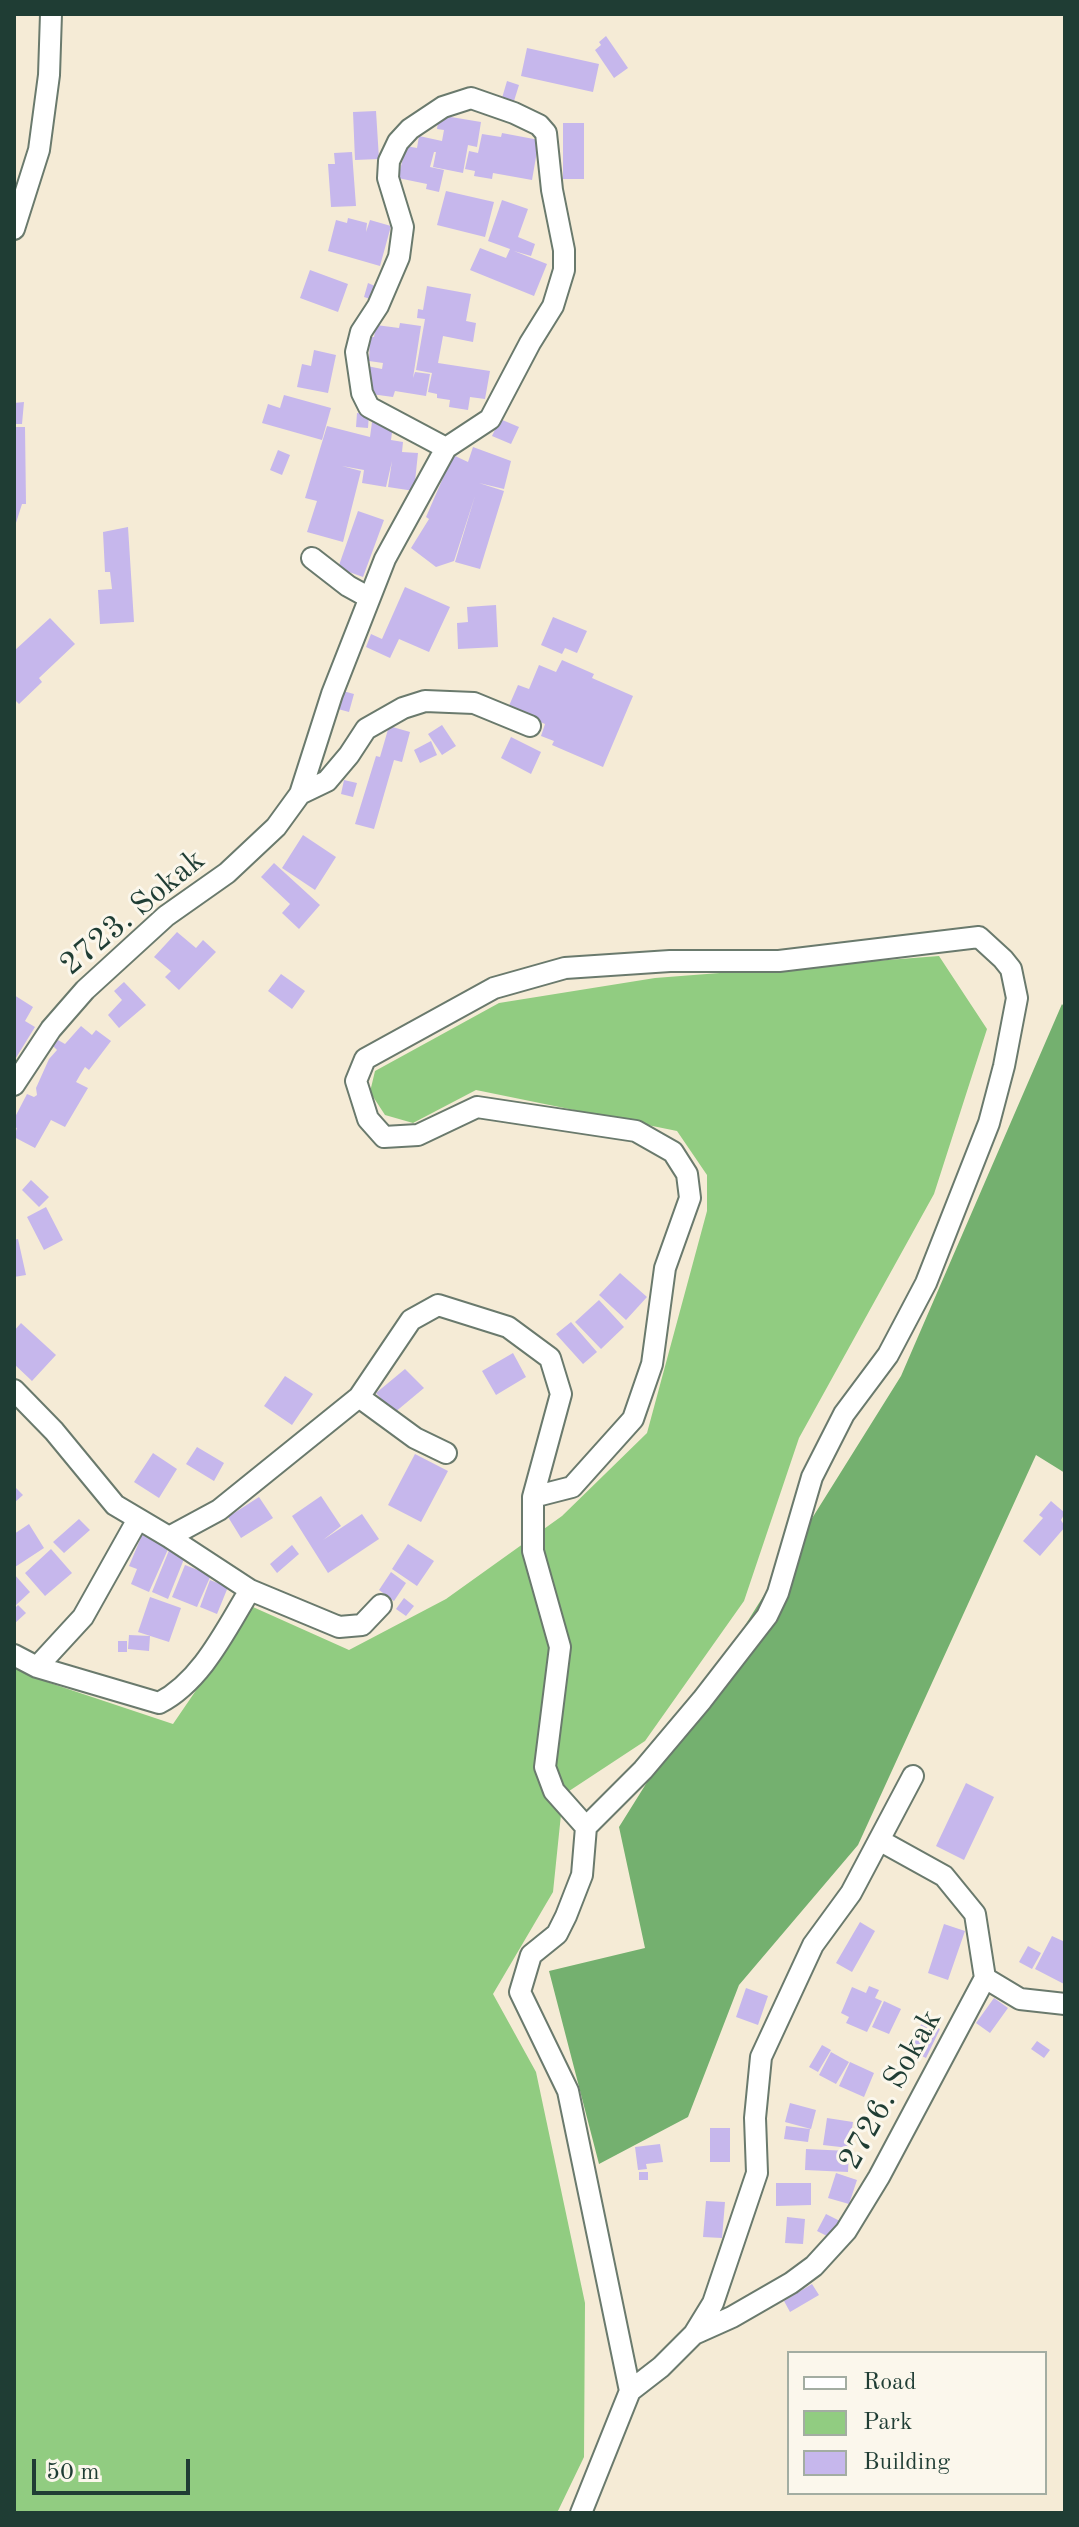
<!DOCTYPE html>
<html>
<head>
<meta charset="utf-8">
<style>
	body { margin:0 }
	#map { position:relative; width:1079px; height:2527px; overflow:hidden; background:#f5ebd6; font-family:"Old Standard TT",serif }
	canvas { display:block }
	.frame { position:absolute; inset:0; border:16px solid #1f3d34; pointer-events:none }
	.legend { position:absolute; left:787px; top:2351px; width:260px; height:144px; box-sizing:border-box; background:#fbf7ec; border:2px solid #a3ada2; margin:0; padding:10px 14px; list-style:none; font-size:24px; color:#1f3d34 }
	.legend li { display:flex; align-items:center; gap:16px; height:40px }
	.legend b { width:40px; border:2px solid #a3ada2 }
	.scale { position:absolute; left:32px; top:2459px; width:158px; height:36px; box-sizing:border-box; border:4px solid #1f3d34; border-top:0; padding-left:10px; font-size:24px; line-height:28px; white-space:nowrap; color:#1f3d34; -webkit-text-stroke:6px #fbf7ec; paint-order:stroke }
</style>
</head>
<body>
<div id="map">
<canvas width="1079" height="2527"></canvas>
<div class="frame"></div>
<ul class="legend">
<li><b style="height:10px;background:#fff"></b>Road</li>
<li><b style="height:22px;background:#91cc81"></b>Park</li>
<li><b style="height:22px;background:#c6b7ec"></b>Building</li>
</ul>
<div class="scale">50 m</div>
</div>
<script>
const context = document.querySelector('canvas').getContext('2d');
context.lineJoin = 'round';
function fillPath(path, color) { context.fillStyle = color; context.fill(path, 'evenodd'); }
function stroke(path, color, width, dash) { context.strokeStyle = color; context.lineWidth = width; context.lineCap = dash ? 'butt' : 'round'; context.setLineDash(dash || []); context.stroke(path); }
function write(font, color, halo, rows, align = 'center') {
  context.font = font + ' "Old Standard TT",serif'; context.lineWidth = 6; context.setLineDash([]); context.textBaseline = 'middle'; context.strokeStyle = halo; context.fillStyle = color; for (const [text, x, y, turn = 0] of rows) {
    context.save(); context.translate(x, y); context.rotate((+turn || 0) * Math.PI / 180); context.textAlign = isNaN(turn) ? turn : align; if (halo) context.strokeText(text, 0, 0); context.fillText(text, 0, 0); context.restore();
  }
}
const green = new Path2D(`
	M939,956L987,1029L934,1194L799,1438L744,1601L645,1741L563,1795L553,1892L493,1994L536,2072L585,2303L584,2457L557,2513H14V1666L50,1683L173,1724L253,1607L349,1650L446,1599L562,1516L647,1433L707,1211V1175L677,1131L476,1090L413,1123L385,1115L370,1092L375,1071L499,1003L655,978Z`);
const forest = new Path2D(`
	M1062,1004L1065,1008V1473L1036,1455L858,1845L739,1985L688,2117L599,2164L549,1971L645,1948L619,1827L901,1376Z`);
const building = new Path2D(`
	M606,36L628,68L614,78L595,50L601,45L599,42Z
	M527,48L599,64L593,92L521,76Z
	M507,81L519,85L514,101L502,98Z
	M376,111L379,159L355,160L353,112Z
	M439,115L481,122L477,147L468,145L463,173L433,167L436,152H434L430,167L444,170L439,192L426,189L427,184L398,178L406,146L417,148L419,136L442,141L444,130L437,129Z
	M563,123H584V179H563Z
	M502,133L539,140L532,180L493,173L492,179L474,176L475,171L465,169L469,151L478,153L482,134L501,137Z
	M352,152L356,206L331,207L328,164H335L334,153Z
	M446,191L494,202L485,237L437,225Z
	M502,200L528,209L518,237L535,244L531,256L514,251L547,264L534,296L470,270L480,248L506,258L510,249L488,241Z
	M348,218L367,223L366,232L370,220L391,226L380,266L328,251L336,220L347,223Z
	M310,270L348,284L338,312L300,298Z
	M368,283L377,287L373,300L364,297Z
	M427,286L471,294L466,321L476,323L473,342L443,336L438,363L490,371L485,399L470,397L468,410L449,407L450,400L437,398V394L428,392L432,373L416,370L425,319L417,318L418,309L423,310Z
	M400,323L421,326L413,378L415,372L430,374L426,396L395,391L393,397L371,394L372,383L365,382L367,366L382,369L383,363L369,361L370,337H374L376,325L399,328Z
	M314,350L336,355L328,393L297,387L302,364L311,366Z
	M284,395L331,408L322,440L262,423L268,404L280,408Z
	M24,402L22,424H14V403Z
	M357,413L369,414L368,428L356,427Z
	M500,419L519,427L511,444L492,436Z
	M372,422L393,425L391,440L403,442L402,452L418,453L414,491L388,487L392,461L386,487L362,483L364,470L342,466L361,471L343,542L307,532L317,501L305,498L327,426L370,437Z
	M14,427H25L26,504H22L15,526Z
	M473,447L511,461L504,489L479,483L504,491L480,569L455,562L475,496L454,561L436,567L411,548L429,519L426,517L453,455L468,462Z
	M278,450L290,455L282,475L270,470Z
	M358,511L384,520L363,577L338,568Z
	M128,527L134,622L100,624L98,590L112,589L110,572H105L103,532Z
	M405,587L450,607L429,652L399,639L390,658L366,647L371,634L382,639Z
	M496,605L498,647L458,649L457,623L468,622L467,607Z
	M553,617L587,631L577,653L565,648L562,654L541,645Z
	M50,618L75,644L39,678L42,682L19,704L14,699V651Z
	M562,660L594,674L592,678L633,696L603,767L552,745L554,741L541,736L545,724L508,708L518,685L529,689L539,665L556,672Z
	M343,691L354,694L349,712L338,709Z
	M442,725L456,746L442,755L428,734Z
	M389,726L410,732L402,762L394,760L374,829L355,824L376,756L380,757Z
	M511,737L541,752L531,774L501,758Z
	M431,741L437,755L420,763L414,750Z
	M344,780L357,783L353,797L341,794Z
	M303,835L336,857L315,890L282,868Z
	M274,863L320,905L299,929L282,913L290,904L261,877Z
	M177,932L196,948L203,940L216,952L179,990L165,977L171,971L154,957Z
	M281,974L305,991L292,1009L268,991Z
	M124,982L146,1005L119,1028L108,1015L122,1000L114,991Z
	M14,995L33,1007L25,1021L35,1027L14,1061Z
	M81,1026L92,1035L96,1030L111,1041L89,1070L85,1067L80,1075L76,1082L88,1088L65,1127L51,1120L35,1148L14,1137L17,1128L14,1127V1119L27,1094L34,1097L37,1095L36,1088L49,1059L57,1050L53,1046L58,1040L65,1044Z
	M31,1180L49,1197L39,1207L22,1190Z
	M46,1207L63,1240L44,1250L27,1217Z
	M18,1239L26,1275L14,1277V1240Z
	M620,1273L647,1297L626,1320L599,1295Z
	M599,1300L624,1327L601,1349L575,1322Z
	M571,1322L597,1352L583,1364L556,1334Z
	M21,1323L56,1355L32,1381L14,1364V1331Z
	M513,1353L526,1377L496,1395L482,1371Z
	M405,1369L424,1388L394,1413L376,1393Z
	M285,1376L313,1394L292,1425L264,1406Z
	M197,1447L224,1463L214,1481L186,1464Z
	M153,1453L177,1469L159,1498L134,1482Z
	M415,1454L448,1471L421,1522L388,1505Z
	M14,1486L23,1495L14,1503Z
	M321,1496L341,1526L323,1540L362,1514L379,1539L328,1573L292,1516Z
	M259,1497L273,1518L241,1538L228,1517Z
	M1051,1501L1065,1513L1061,1520L1065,1527L1040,1556L1023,1541L1043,1518L1039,1515Z
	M79,1519L90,1530L64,1553L53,1542Z
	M29,1524L44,1548L15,1567L14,1534Z
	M142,1535L169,1547L149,1592L131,1584L137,1569L129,1566Z
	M408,1544L434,1561L417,1586L392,1569Z
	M292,1545L299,1554L277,1573L270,1564Z
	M170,1548L186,1554L168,1599L152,1592Z
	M51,1549L72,1573L45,1596L25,1573Z
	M185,1565L211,1575L197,1607L172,1597Z
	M391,1572L406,1583L394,1601L379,1590Z
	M14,1574L30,1592L14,1607Z
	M210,1580L228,1587L217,1614L200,1607Z
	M150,1597L181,1608L169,1642L138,1632Z
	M404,1598L414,1606L406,1616L396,1609Z
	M18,1605L26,1613L14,1624V1609Z
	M129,1635L150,1636L149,1651L128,1649Z
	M118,1641H127V1652H118Z
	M966,1783L994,1797L964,1860L936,1846Z
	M860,1922L875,1931L852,1972L836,1963Z
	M944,1924L965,1931L948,1980L928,1973Z
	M1052,1936L1065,1942L1064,1984L1035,1969Z
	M1028,1946L1041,1953L1032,1969L1019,1962Z
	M869,1986L879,1990L875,1998L882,2001L867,2032L846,2023L849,2017L841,2013L852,1987L866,1993Z
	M746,1988L768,1996L758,2025L736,2017Z
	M994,1998L1008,2008L990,2033L976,2023Z
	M884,2001L901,2009L889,2034L872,2027Z
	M923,2020L940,2029L926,2058L909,2050Z
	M1037,2041L1050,2050L1044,2058L1031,2049Z
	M822,2045L831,2050L818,2072L809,2067Z
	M831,2052L849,2062L836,2084L819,2075Z
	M850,2062L874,2073L864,2097L839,2086Z
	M790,2103L816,2110L811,2129L785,2122Z
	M827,2118L853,2122L849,2148L823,2145Z
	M786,2126L810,2129L808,2142L784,2139Z
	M710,2128H730V2162H710Z
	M660,2144L663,2162L646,2164L647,2169L638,2170L635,2147Z
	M806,2149L849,2151L848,2172L805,2170Z
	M639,2172H648V2180H639Z
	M836,2173L857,2180L849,2204L828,2198Z
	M776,2183H811V2205L776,2206Z
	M706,2201L725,2202L722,2238L703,2237Z
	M826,2214L840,2221L831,2238L817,2231Z
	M787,2217L805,2219L803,2244L785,2243Z
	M812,2284L819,2295L790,2312L784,2301Z`);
const minor = new Path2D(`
	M14,229L39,150L49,75L51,14
	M312,558L348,586L368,597
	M300,794L327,781L349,755L366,729L403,708L425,701L474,703L530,726
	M14,1085L51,1029L85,990L166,916L227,873L276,827L300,794L332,694L385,559L446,448L490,419L530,343L553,306L564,270V250L552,190L546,133L539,125L514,113L471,98L443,107L410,129L398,142L389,161L388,178L403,227L399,257L378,306L361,332L356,352L362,393L369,407L446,448
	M14,1390L54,1431L115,1505L169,1537L219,1510L359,1397L411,1320L438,1305L508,1327L550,1358L561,1394L533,1497V1551L560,1647L545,1767L554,1791L586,1827L582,1875L566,1916L557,1934L531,1955L520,1992L568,2091L630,2391
	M359,1397L415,1438L446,1453
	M533,1497L572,1487L633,1419L652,1364L665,1268L690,1198L687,1174L673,1152L636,1131L477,1107L418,1135L384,1137L368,1119L356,1081L365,1059L494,988L565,968L670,961H779L979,937L1003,959L1011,969L1017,998L1004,1066L989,1123L926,1283L888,1355L844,1414L812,1477L778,1593L767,1616L702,1700L643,1770L586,1827
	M169,1537L250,1590L339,1627L362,1625L381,1605
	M14,1655L37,1667L159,1703C202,1681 226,1629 250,1590
	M37,1667L83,1617L138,1519
	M985,1978L1020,1999L1065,2004
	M694,2334L732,2317L791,2283L814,2266L846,2231L879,2177L985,1978L975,1914L944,1876L879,1840
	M581,2513L630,2391L661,2367L694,2334L713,2303L757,2173L755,2118L761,2057L813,1945L851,1893L913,1776`);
const streetNames = [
	["2723. Sokak",133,913,-40],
	["2726. Sokak",891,2090,-61]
];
fillPath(green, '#91cc81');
fillPath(forest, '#74b06f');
fillPath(building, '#c6b7ec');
stroke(minor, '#6a7a6d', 24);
stroke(minor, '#fff', 20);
write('32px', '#1f3d34', '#fbf7ec', streetNames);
</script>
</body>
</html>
